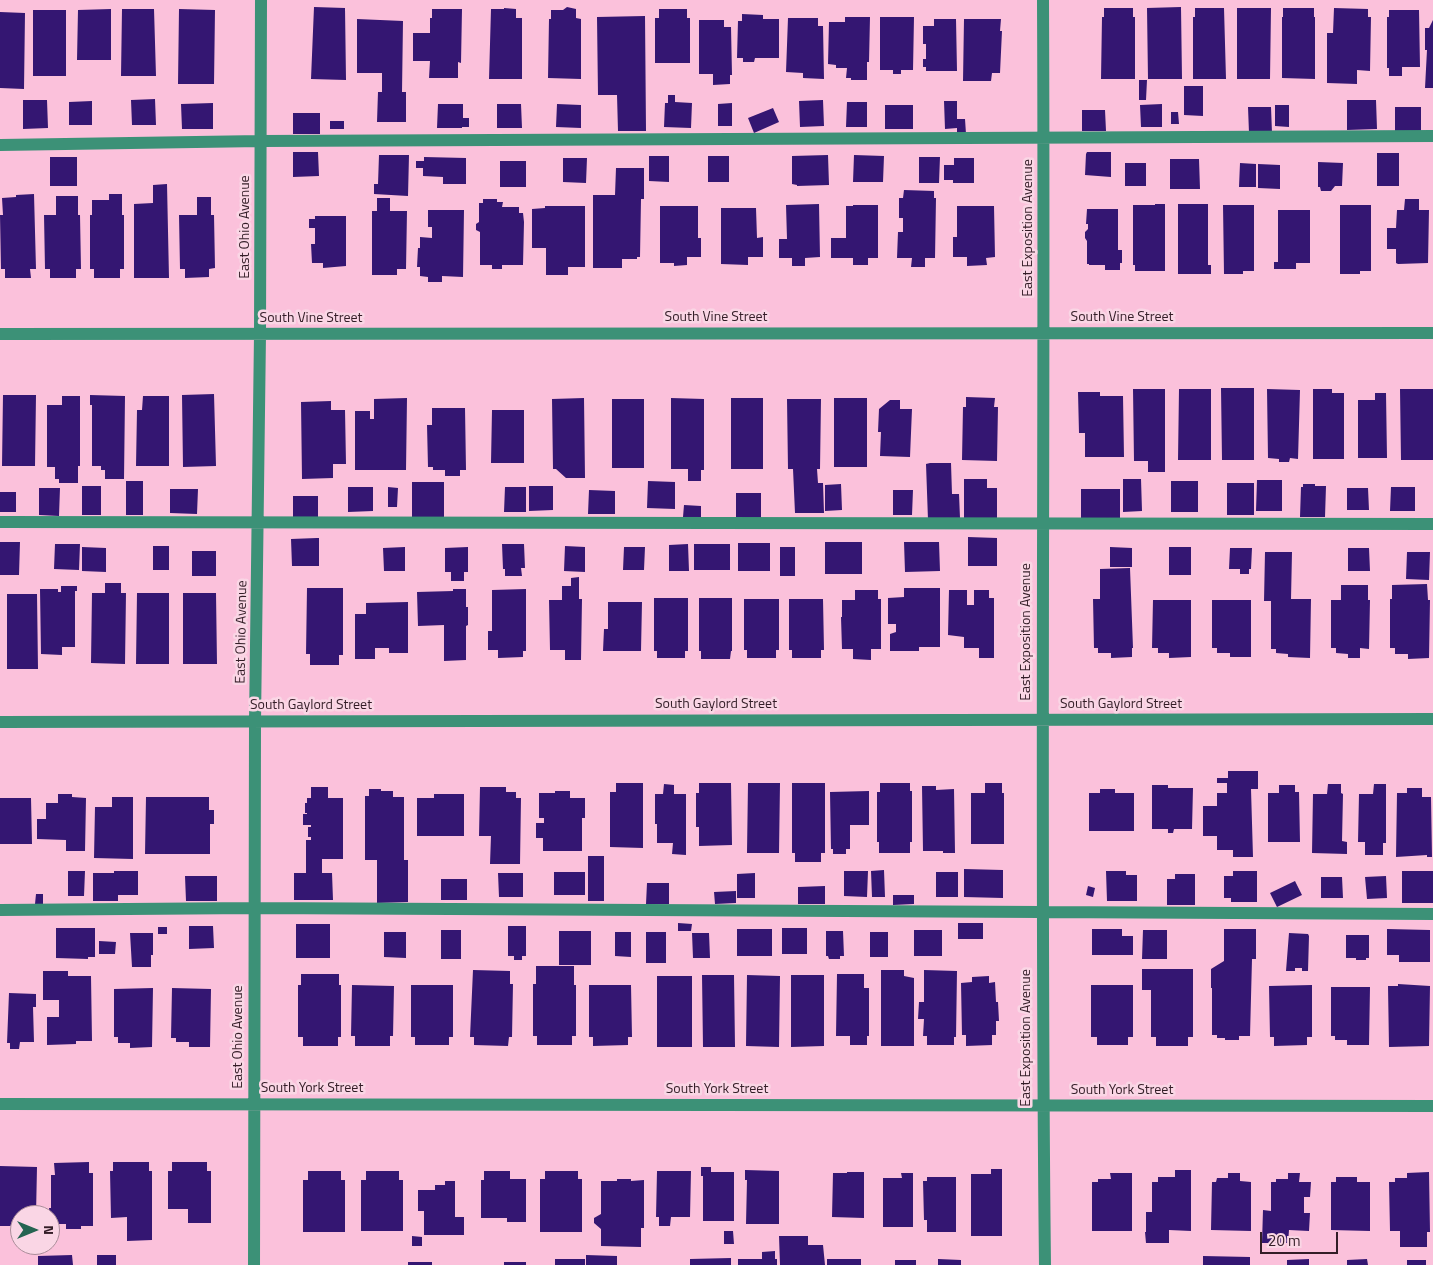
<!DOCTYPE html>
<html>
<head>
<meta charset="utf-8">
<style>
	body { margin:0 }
	#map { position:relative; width:1433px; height:1265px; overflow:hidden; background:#fbc1db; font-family:"Titillium Web",sans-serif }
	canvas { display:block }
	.north { position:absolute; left:10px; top:1205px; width:50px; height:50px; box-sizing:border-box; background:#fad6e5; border:1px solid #aa8c99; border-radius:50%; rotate:90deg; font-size:14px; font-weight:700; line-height:20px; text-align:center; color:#331d27 }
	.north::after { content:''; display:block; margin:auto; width:18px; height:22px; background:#256451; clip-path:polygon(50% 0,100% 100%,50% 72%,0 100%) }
	.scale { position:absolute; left:1260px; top:1232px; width:78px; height:22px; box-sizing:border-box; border:2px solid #331d27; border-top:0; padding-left:6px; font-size:15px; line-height:18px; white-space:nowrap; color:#331d27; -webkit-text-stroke:4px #fad6e5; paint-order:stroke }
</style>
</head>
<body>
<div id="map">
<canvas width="1433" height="1265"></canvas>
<div class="north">N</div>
<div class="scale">20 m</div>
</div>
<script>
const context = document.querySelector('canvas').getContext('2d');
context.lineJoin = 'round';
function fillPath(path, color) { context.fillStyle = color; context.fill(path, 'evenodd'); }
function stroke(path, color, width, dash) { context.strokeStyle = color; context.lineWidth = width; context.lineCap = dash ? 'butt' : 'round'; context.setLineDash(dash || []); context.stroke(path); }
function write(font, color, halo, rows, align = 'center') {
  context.font = font + ' "Titillium Web",sans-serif'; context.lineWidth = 5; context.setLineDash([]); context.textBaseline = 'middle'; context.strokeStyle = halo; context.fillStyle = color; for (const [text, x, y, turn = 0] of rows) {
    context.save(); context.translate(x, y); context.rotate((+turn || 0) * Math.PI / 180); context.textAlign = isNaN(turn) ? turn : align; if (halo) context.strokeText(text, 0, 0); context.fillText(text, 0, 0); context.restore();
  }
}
const building = new Path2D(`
	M314,7L345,8L346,80L311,79Z
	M567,7L576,9V18L581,19V79L548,78L549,19H551V10H563Z
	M1181,7L1182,79H1148L1147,8Z
	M504,8L516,9V18H522V79H489L491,9H504Z
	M1104,8H1133V17H1135V79H1101L1102,17H1104Z
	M1195,8H1224L1226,79H1193V17H1195Z
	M1237,8H1271L1270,79H1237Z
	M1283,8H1314V17H1315V79L1282,78V17H1283Z
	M1334,8L1368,9V17H1371L1370,71L1357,70V84L1327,83V33H1333Z
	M111,9V60H77L78,10Z
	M122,9H154L156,76H121Z
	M179,9L215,10L214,84H178Z
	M432,9H462L461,63L458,62V78H429L430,61H413V33H430V18H432Z
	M659,9H687V18H690V63H655V18H659Z
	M33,10H66V76H33Z
	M1389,10H1419L1420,67H1402V76H1389V68H1387V17H1389Z
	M0,12L25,13L24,89L0,88Z
	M742,14L763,15V19H779V58H755L754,62H743V58H737L738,21H742Z
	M645,16L646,131H618L617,95H598L597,17Z
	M845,17H870L869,62H867V80H851V78H846L847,68H836V65L828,64L829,22H845Z
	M880,17H914L913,70H901V74H893V70H880Z
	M788,18H818V26H823L824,79L803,78V73L786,72Z
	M357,19L403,21L402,92H406V122H377L378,92H382V73H357Z
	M934,19H956L957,71H926V67H923V59H926V44H923V26H934Z
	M964,19H1001L1000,31H1002L1000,73H992L991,81H963Z
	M699,20H724V27H731L732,75H730V84L713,85V74H699Z
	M1433,20V88H1425L1427,50H1425V28H1429Z
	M1139,80H1147L1146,100H1139Z
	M1184,86H1203V116L1184,115Z
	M668,95H675V102L692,103L691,128L664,127L665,103H668Z
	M155,99L156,125H132L131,100Z
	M23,100H47L48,128L23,129Z
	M823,100L824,126L800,127L799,101Z
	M1347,100H1376L1377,129L1347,130Z
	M92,101V125H69V102Z
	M944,101H957V119H965L966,134L957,135V128L945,129Z
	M847,102H867V127H846Z
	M213,103V129H182L181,104Z
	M732,103V126H718V104Z
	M438,104H463V118H469V127H462V128H437Z
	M497,104H521L522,128H497Z
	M557,104L581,105V128L556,127Z
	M1162,104V127H1141L1140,105Z
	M885,105H913V129H885Z
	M1275,105H1289V127L1275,126Z
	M1248,107H1271L1272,133H1249Z
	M1395,107H1421V134H1395Z
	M773,108L779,122L754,133L748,118Z
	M1082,110H1105L1106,131H1082Z
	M1171,112H1178L1179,124H1171Z
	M293,113H320V134H293Z
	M330,121H344V129H330Z
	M293,152H318L319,176L293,177Z
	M1087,152H1111V177L1085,175L1086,154Z
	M1377,153H1399V186H1377Z
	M379,155H409L408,196L374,194V184H378Z
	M828,155L829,185L797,186V185L792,184V156Z
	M854,155L884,156L883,182H853Z
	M649,156H669V182L649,181Z
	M708,156H729V182H708Z
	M50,157H77V186H50Z
	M424,157L466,158V184H443V177L423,176V168H416V161H424Z
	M919,157H940L939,183H919Z
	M563,158H587L586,183L563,182Z
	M954,158H974V183H953V180H944V165H954Z
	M1170,159H1199L1200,189H1170Z
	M500,161H526V187H500Z
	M1318,162L1343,163L1342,186H1335L1331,191H1321L1320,187H1318Z
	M1125,163H1146V186H1125Z
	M1240,163L1256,164V187H1239Z
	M1258,164L1280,165V189L1258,188Z
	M616,168H644V199H641L640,257H637V259H622V268H593V195H615Z
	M167,184L169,278H134V204L153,203V185Z
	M904,190L934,191V198H936L935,258H925V267H911L912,258H897L898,232H903V218H899V198H903Z
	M34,194L36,269H30L31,278H5V269H1L0,215H3L2,198L16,197V195Z
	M109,194H122V215H124V269H120V278H94V269H90V215H92V200H109Z
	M56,196H78V215H80L81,269H76V278H50V269H45L44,215H56Z
	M197,197H211V215H214L215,268L209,269V277L185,278V269H180L179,215H197Z
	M377,198H390V211H407L406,269H397V275H372V211H377Z
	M483,199H497V202H503L502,207H519V213H523L524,222L523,265H502V269H492V265H480V232L476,230V224L479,222V203H483Z
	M1405,199H1419V210H1429L1428,263L1398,264L1396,263V249H1387V228H1396L1397,210H1404Z
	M819,204L820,257L805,258V266H792V258H779V239H787L786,205Z
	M1155,204H1165V271H1135V265H1133V205H1155Z
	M1178,204H1208V265H1211V274H1178Z
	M853,205H878V258H868V265H853V258H831V238H846V206H853Z
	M1223,205H1254V271H1243V274H1224Z
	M1340,205H1371V271H1360V274H1340Z
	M545,206H585V267H568V275H546V248H532V209L545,208Z
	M660,206H698V238H701V257H687V265L674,266V263H660Z
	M957,206H994L995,257L986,258L987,265L967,266V257H953V237H957Z
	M721,208H756L757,238L763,237V257H748V265L721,264Z
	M1087,209H1118V250H1122V263H1120V270H1105V265H1089V264H1087V241L1085,238V232L1088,229V224H1086Z
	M428,210H464L463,277L442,276V282H428V277L420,276V267H417L418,248H420V237L432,238V227H428Z
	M1278,210H1310V263H1296V269H1274V262H1278Z
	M315,216H346V266L323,268V263H312L311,244H315V228H309V219H315Z
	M1221,388H1254V460H1222Z
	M1133,389H1165V472H1148V461H1134Z
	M1179,389H1211V460H1178Z
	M1267,389L1300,390L1298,459L1290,458L1289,462H1279V459L1268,458Z
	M1313,389H1332V393H1344V459H1313Z
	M1400,389H1433V460H1401Z
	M1078,392H1100V396H1123L1124,457H1085V433H1079Z
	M1375,393H1386L1387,458H1358V400H1375Z
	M214,394L216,466L183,467L182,395Z
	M3,395H36L35,466H2Z
	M90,395L125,396L124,479H105V470H101V466H92V405H90Z
	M62,396H80V466H78V483H59V479H55V467H47V405H62Z
	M143,396H169V466H136L137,410H142Z
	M966,397L995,398L994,407H998L997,461L962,460L963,407H966Z
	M407,398L406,470H355V411H370V419H374V399Z
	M584,398L585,478H566L556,469H553L552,399Z
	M671,398L704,399V470H701V481H688V469H671Z
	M731,398H763V469H731Z
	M834,398H867V467H834Z
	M612,399H644V468H612Z
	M787,399H821L820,469H817L818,483H823L824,513H795L793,469H788Z
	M890,400H900V409H912L910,457L880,456L881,432H878L879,409Z
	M331,401V410H345L346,464H333V478L302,479L301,402Z
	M432,408H465L466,470H460V476H445V470H433V467H428L427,425H432Z
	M492,410H524V463H491Z
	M930,463H951L952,494H959L960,518L928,520L926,464Z
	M964,479H987V488H997V520H964Z
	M1123,479H1141L1142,511L1123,512Z
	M1257,480H1282V511H1256Z
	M126,481H143V515H126Z
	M648,481L675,482V509L647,508Z
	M1171,481H1198V512H1171Z
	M412,482H444V517H412Z
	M1227,483H1254V515H1227Z
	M841,484L842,510L825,511V485Z
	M1303,484H1315V486H1326L1325,517H1300L1301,487H1303Z
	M82,486H101V515H82Z
	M529,486H553V510L529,511Z
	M348,487H373V511L348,512Z
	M388,487L398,488L397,507H388Z
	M505,487H526V512H504Z
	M1391,487H1415V511H1390Z
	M39,488H60L59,516L39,515Z
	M1347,488H1368L1369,510H1347Z
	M170,489H198L197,514L170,513Z
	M1081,489H1120V519H1081Z
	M589,490L615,491V514H588Z
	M893,490H913L912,515H893Z
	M0,492H16V512H0Z
	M736,493H761V519H736Z
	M293,496H318V519H293Z
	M684,505L701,506V518L683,517Z
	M968,537L997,538V566H968Z
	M317,538H319V566H292L291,539Z
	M0,542H20L19,575H0Z
	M825,542H862V574H825Z
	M904,542H939L940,571L905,572Z
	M738,543H770V571H738Z
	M55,544H80L79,570L54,569Z
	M502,544H524L525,568H521L522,576H505V569H503Z
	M688,544L689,571H669V545Z
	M694,544H730V570H694Z
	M153,546H169V570H153Z
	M565,546L585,547V572L564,571Z
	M82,547L106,548V572L82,571Z
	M405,547V571H384L383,548Z
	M468,547V572H464V581H451V572H445V548Z
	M624,547H645L644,570H623Z
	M780,547H795V576H780Z
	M1110,547L1132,548V567H1110Z
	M1169,547H1191V575H1169Z
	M1230,548H1252L1251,569H1249V574H1240V569H1229Z
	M1348,548H1369L1370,571H1348Z
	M192,551H216V576H192Z
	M1265,552H1292L1291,599H1311L1310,658L1288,657V654L1276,653V649H1271V601H1264Z
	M1407,552H1430L1429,580L1406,579Z
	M1130,568L1133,648H1132V657L1111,658V653H1098V648H1094L1093,599H1100V569Z
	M579,577V599H582L581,660H565V650H550L549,600H562V586H571V578Z
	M105,583H121V593H126L125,664L91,663L92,593H105Z
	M1427,584L1428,600H1430L1429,658L1408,659V654H1395V648H1390V599H1392V585Z
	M1341,585H1368V600H1370L1369,649L1360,648V658H1348V654L1336,653V648H1331V600H1341Z
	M61,586H77V591H75V647H62V655L41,654L40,589H58V592H61Z
	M307,588H343V655H339V665H310V654H306Z
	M904,588H940V647H919V651H890V634L896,632V624H888V598L904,597Z
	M453,589H466V607H468V625L466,626V660L444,661V625L418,626L417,592L453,591Z
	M526,589V651H523V657L498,658V650H488V631H492V590Z
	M855,590H878V599H881V649H871V660L853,659V649H842L841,617H842V600H855Z
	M949,590H967V605H974V590H989V598H994V658H979V648H964V637L948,635Z
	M137,593H169V664H136Z
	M183,593H216L217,664H183Z
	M7,594H37L38,669H7Z
	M654,598H688V651H685V658H657V651H654Z
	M699,598H732V651H731L730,659H701V651H699Z
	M744,599H779V650H776V658H747V650H744Z
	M789,599H823L824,650H821V658H792V650H789Z
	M1153,600H1191V657L1169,658V653H1158V648H1152Z
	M1212,600H1251V657H1230V653H1217V648H1212Z
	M408,602V653H389V648H375V659H355V614H366V603Z
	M608,602H642L641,651H603L604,629H608Z
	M1228,771H1258V789H1251L1253,857H1233V850H1217V836H1203V806H1217V793H1227V783H1217V778H1228Z
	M616,783H643V848L610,847V792H616Z
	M699,783H731L732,845L699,846V827H696V793H699Z
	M748,783H780L779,853H747Z
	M792,783H825V853H821V862H795V853H792Z
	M880,783H910V791H912V842H910V853H879V842H877V792H880Z
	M985,783H1002V793H1004V844H971V793H985Z
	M664,784L674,785V794H686V855L672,854L673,843H657V824H655V794H663Z
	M1328,784H1341V793L1343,794L1342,841L1347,842V854L1312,853L1313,794H1327Z
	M1374,784H1386V843H1383V855H1365V842H1358L1359,794H1373Z
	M1152,785H1168V788H1193L1192,829H1174L1173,833H1168V829H1152Z
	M1279,785H1295V792H1299L1300,842H1268V793H1279Z
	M922,786H936V790L954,789L955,853H943V851H923Z
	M311,787H328V798H343V859H322V873H332L333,900H294V873H306V840H311V837H308V827H311V825H303V814H307V813H305V803H307V798H311Z
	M480,787H506V792H516V798H521L520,864H490L491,836H479Z
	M1407,788H1422V797H1431L1432,857H1427V855L1396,857L1397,793H1407Z
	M369,789H381V791H393V797H404V860H408V902L377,903V860H365V796H369Z
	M1100,789H1115V793H1134V831H1089V793H1100Z
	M555,791H570V798H585V818H582V851H543V838H536V823H544V818H539V793H555Z
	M869,791V825H850V849H846V854H833V849H831L830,792Z
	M58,794H72V797L86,798L85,851H66V840L37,839V819H46V803H58Z
	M434,794H464V836H417V798H434Z
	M112,797H133V859L94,858L95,807H112Z
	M146,797H209V810H214V824H210V854H145Z
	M0,798H31L32,844H0Z
	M588,856H604V901H588Z
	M964,869L1003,870V898L964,897Z
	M884,870L885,897H872L871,871Z
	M68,871H85L84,896H68Z
	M114,871H138V895H118V901H93V873H114Z
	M844,871H868L867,897L844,896Z
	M1106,871H1126V875H1137V901H1107Z
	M1233,871H1257V902H1231V898H1224V876H1233Z
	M1402,871H1433V903H1402Z
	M554,872H585V895H554Z
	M936,872H958V897H936Z
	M498,873H523V897H499Z
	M755,873V898H737V874Z
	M1175,874H1195V905H1167V879H1175Z
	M185,876H217V901H186Z
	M1386,876L1387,898L1367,899L1365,877Z
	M1321,877H1342L1343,898H1321Z
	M441,879H467V900H441Z
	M1295,881L1302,895L1277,907L1270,893Z
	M647,883H669V904H646Z
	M825,886V904H798V887Z
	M1088,886L1095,888L1093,897L1086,895Z
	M736,891V903L715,904L714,892Z
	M36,894H43V904H35Z
	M893,895H914V904L893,905Z
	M678,923L692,924L691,931H678Z
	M958,923H983V939H958Z
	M296,924H330V958H296Z
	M189,926H213L214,948L189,949Z
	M508,926H526V956H522V960H514V956H508Z
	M158,927H167V934H158Z
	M56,928H95V957H88V959L56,958Z
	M782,928H807V954H782Z
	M737,929H772V956H737Z
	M1092,929H1122V936H1133V955H1092Z
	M1224,929H1256V959H1252L1250,1036H1239V1040H1225V1038H1217V1035H1212V988H1211V969L1224,961Z
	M1387,929L1430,930V962H1399V955H1387Z
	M441,930H461V959H441Z
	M914,930H942V956H914Z
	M1143,930H1167V959H1142Z
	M559,931H591V965H559Z
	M826,931H843L844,956H840V959H829L828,956H826Z
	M384,932H406V958L384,957Z
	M615,932H631V957L615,956Z
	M646,932H666V963H646Z
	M870,932H888V957H870Z
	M130,933H153V955H151V967H132Z
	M692,933H709L710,958H693Z
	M1289,933L1308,934L1309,936L1308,971H1302V968H1295V971H1286Z
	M1346,935H1369V958H1366V960H1356V958H1346Z
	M99,941L116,942L115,954H99Z
	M536,966H574V985H576V1036H572V1045H537V1036H533V984H536Z
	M1142,969H1193V1037H1188V1046H1156V1037H1151V990H1142Z
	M473,970L510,971V984H513L512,1037H509L508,1046L474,1045V1037H470Z
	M881,970H904V976L914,978V1046H881Z
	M924,970L957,971L956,1037H954V1045H927V1036H923L924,1019H918L919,1002H924Z
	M43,971H68V976H91L92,1041H76V1044L47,1045V1017H59V1000H43Z
	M301,974H339V985H341V1037H338V1046H303V1037H298V985H301Z
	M837,974H864V988H869V1036H867V1045H850V1036H836Z
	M702,975H734L735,1047H703Z
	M747,975L780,976L779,1047L746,1046Z
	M791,975H824V1046L791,1047Z
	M657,976H692V1047H657Z
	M989,976V983L995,982L996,1002H998L999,1021H996V1035H992V1045L966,1046V1035H962L961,983L972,982V977Z
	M1398,984L1430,986L1429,1046L1389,1047L1388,986H1398Z
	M352,985L394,986L393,1036H390V1046H355V1036H351Z
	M411,985H453V1037H449V1045H415V1037H411Z
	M589,985H631L632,1037H628V1045L593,1046V1037H589Z
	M1091,985H1133V1037H1128V1045H1097V1037H1091Z
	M1312,985V1037H1307V1045L1274,1046V1037H1270L1269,986Z
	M1331,987H1370L1369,1045H1347V1040H1335V1036H1331Z
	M153,988L152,1047L130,1048V1043H118V1037H114V989Z
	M172,988L211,989L210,1047H189V1042H176V1038H171Z
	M9,993L36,994V1007H33L34,1042H20L19,1049H10V1043H7Z
	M89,1162V1173H93V1226H81V1229H66V1224H51L49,1208H51V1175H55L54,1163Z
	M113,1162H149V1171H152V1240L127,1241V1217L111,1218L110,1171H113Z
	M172,1162H207V1171H211V1223H188V1209H168V1171H172Z
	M0,1166L37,1167L36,1215H20V1226H0Z
	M701,1167H711V1172H734V1221H703V1176H701Z
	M991,1169H1002V1236H971V1174H991Z
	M745,1170L779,1171V1224H746L747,1180H745Z
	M1175,1170H1191V1231L1169,1230V1243H1146L1145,1232H1146V1212H1152V1182H1158V1177H1175Z
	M308,1171H341V1180H345V1232H303V1180H308Z
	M366,1171H399V1180H403V1231H361V1180H366Z
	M484,1171H510V1179H526V1222H507V1218H481V1180H484Z
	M545,1171H578V1179H582V1232H540V1179H545Z
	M657,1171H691L690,1217H671L670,1226H659V1217H656Z
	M847,1172H864V1218L832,1217L833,1173H847Z
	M1429,1172L1430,1232H1427V1247H1400V1231H1390L1389,1182H1395V1178H1407V1173Z
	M901,1173H913V1227H883V1178H902Z
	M1110,1173H1132V1231H1092V1182H1098V1179H1111Z
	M1228,1173H1240V1181L1251,1182V1231L1211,1230L1212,1182H1216L1217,1178H1228Z
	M1288,1173H1300L1299,1182H1311L1310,1197H1304V1213H1310L1309,1231L1289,1230L1288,1243H1262L1263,1210L1271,1211V1182H1276V1179H1288Z
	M927,1177H956V1232H927V1220H924L923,1181H927Z
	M1336,1177H1357V1182H1370V1231L1331,1230V1182H1336Z
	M617,1179H631V1181L644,1180V1228H641V1247L601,1246V1229L594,1223V1218L601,1214V1181H617Z
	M445,1181H455V1217H464V1235H424V1211H418V1190H435V1185H445Z
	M724,1231H733L734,1244H724Z
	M412,1236L422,1237V1246H412Z
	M779,1236H808V1245H823L825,1265H780Z
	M775,1251V1259H777V1265H738V1259H762V1252Z
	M72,1255L73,1265H38V1256Z
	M97,1255H116V1265H97Z
	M586,1255L617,1256V1265H586Z
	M1203,1256L1250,1257V1265H1203Z
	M731,1258V1265H690V1259Z
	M555,1259H585V1265H555Z
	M827,1259H861V1265H827Z
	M938,1259L961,1260V1265H938Z
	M1309,1259V1265H1287V1260Z
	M1367,1259L1368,1265H1347V1260Z
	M895,1260H916V1265H895Z
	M1407,1260H1426V1265H1407Z
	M408,1262H432V1265H408Z
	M504,1262H526V1265H504Z`);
const minor = new Path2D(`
	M1043,0C1045,422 1040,843 1045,1265
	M0,145L261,141L1433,136
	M0,334L1433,333
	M0,522L1433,524
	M0,722L1433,719
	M0,910L254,908L1433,914
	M0,1104L1433,1106
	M254,1265L255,722L260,334L261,0`);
const streetNames = [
	["East Ohio Avenue",246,227,-90],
	["East Exposition Avenue",1029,228,-90],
	["South Vine Street",716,318],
	["South Vine Street",1122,318],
	["South Vine Street",311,319],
	["East Ohio Avenue",242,632,-89],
	["East Exposition Avenue",1027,632,-90],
	["South Gaylord Street",716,705],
	["South Gaylord Street",1121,705],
	["South Gaylord Street",311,706],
	["East Ohio Avenue",239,1037,-90],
	["East Exposition Avenue",1027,1038,-90],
	["South York Street",312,1089],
	["South York Street",717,1090],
	["South York Street",1122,1091]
];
fillPath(building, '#341672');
stroke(minor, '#3c9177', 12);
write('14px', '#331d27', '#fad6e5', streetNames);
</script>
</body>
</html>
